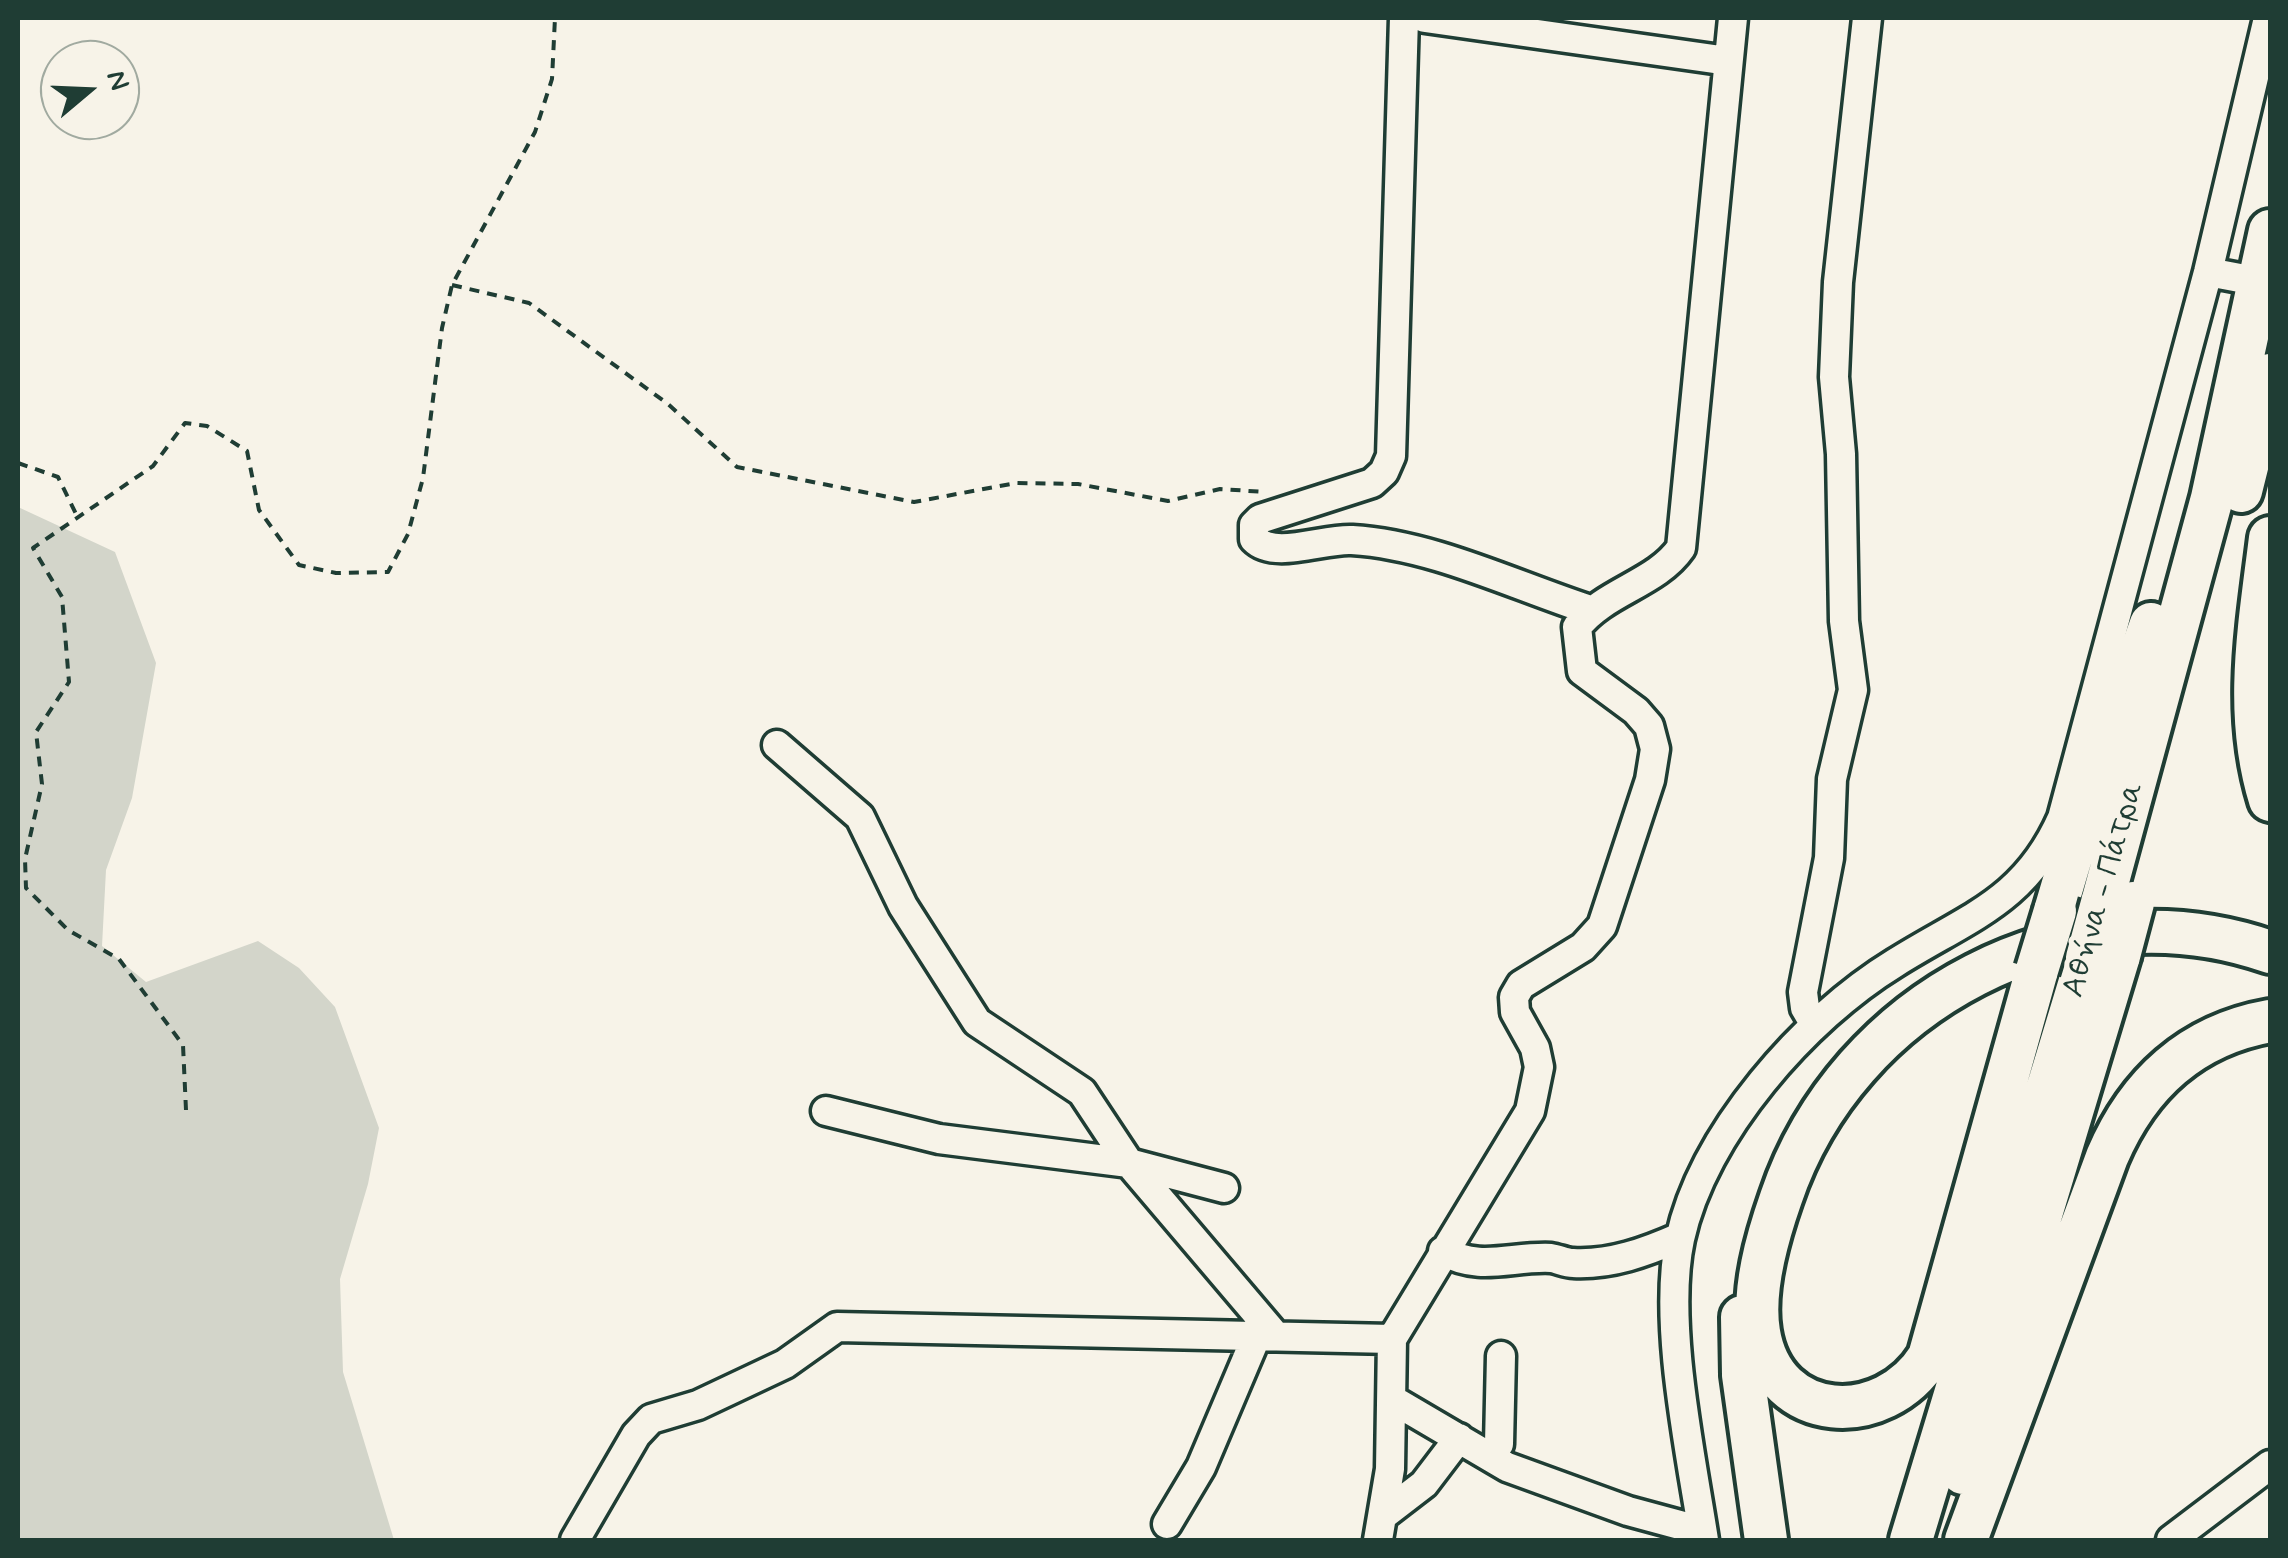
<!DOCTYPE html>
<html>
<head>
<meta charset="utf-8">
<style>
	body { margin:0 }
	#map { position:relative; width:2288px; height:1558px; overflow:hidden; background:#f7f3e8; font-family:Mynerve,sans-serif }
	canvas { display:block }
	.frame { position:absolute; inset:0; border:20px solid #1f3d34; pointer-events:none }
	.north { position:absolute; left:40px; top:40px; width:100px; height:100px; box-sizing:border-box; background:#f7f3e8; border:2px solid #a1aaa0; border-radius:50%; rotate:71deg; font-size:28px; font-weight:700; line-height:40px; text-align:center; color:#1f3d34 }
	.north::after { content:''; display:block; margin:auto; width:35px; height:45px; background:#1f3d34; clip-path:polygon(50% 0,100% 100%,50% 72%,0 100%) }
</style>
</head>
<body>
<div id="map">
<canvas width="2288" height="1558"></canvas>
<div class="frame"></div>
<div class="north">N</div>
</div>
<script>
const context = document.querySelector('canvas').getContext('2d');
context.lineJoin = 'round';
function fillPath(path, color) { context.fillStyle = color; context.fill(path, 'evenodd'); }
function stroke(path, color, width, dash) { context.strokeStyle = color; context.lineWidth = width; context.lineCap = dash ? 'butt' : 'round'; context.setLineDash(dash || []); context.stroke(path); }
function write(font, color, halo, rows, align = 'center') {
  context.font = font + ' Mynerve,sans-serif'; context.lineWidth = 10; context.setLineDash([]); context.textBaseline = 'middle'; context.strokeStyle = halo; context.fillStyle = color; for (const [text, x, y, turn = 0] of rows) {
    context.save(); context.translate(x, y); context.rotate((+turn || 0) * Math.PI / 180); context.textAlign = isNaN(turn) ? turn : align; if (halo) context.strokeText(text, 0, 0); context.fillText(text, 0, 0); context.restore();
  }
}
const green = new Path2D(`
	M18,507L115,552L156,663L132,798L106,870L102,946L146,982L258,941L299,968L335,1007L379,1128L368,1184L340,1279L343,1372L394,1540H18Z`);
const path = new Path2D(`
	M452,285L529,303L668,404L737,467L914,502L1016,483L1078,484L1168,501L1220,489L1265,492
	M18,463L58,477L78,518
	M186,1110L183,1045L119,959L68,930L26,888L25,859L42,784L36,732L69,682L62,597L33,548L153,466L185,423L207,426L247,451L259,510L299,565L336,573L388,572L408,534L423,478L442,328L452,285L535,132L552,79L555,18`);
const minor = new Path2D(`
	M1404,18L1391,456L1384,472L1372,483L1260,519L1254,525V539C1274,560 1325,538 1352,540C1433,545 1513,585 1590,610
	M1425,18L1728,61
	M2208,272L2245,279
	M777,745L860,817L903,906L977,1022L1082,1092L1129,1163L1275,1335
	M1815,1025L1805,1008L1803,992L1829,858L1832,779L1853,690L1844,621L1841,454L1834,377L1838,282L1867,18
	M826,1111L939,1139L1129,1163L1224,1188
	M1443,1251C1480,1272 1511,1256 1551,1258C1558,1259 1566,1263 1573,1263C1611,1265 1646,1252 1680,1237
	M1393,1400L1507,1467L1628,1511L1702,1531
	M1487,1455L1499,1444L1501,1356
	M1385,1514L1424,1484L1459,1438
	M1167,1524L1201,1467L1257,1335
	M575,1540L636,1435L651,1419L698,1405L785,1364L837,1327L1392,1339
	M1378,1540L1390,1469L1392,1339L1530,1111L1539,1067L1535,1048L1515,1012L1514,997L1521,985L1583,947L1602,926L1650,780L1655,749L1649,726L1636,711L1582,671L1577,627C1605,591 1656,584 1681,548L1733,18
	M1704,1540C1691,1455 1662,1322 1680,1239C1703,1133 1805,1018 1895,963C1968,917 2025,902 2062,818L2208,272L2268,18
	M2171,1540L2270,1465`);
const highway = new Path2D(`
	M2241,491L2270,375
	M2270,538C2259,627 2243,713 2270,800
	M2102,903L2212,498L2270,231
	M2055,911L2086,806L2151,624
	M2037,970L1929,1357C1884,1429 1774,1425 1759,1332C1752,1290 1767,1238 1781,1198C1847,1001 2070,882 2270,952
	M1742,1317L1743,1375L1766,1540
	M1963,1473L2119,956
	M1911,1540L2087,958
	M1966,1540L2107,1157C2138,1084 2191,1035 2270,1021`);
const highwayBridge = new Path2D(`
	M2119,956L2133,903
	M2087,958L2102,903
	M2037,970L2055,911`);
const streetNames = [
	["Αθήνα - Πάτρα",2105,890,-74]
];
fillPath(green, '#d3d5ca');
stroke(minor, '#1f3d34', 35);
stroke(highway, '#1f3d34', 50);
stroke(path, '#1f3d34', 4, [10, 8]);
stroke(minor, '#f7f3e8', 28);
stroke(highway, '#f7f3e8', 42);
stroke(highwayBridge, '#1f3d34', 50, []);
stroke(highwayBridge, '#f7f3e8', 42);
write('32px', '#1f3d34', '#f7f3e8', streetNames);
</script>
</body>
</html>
